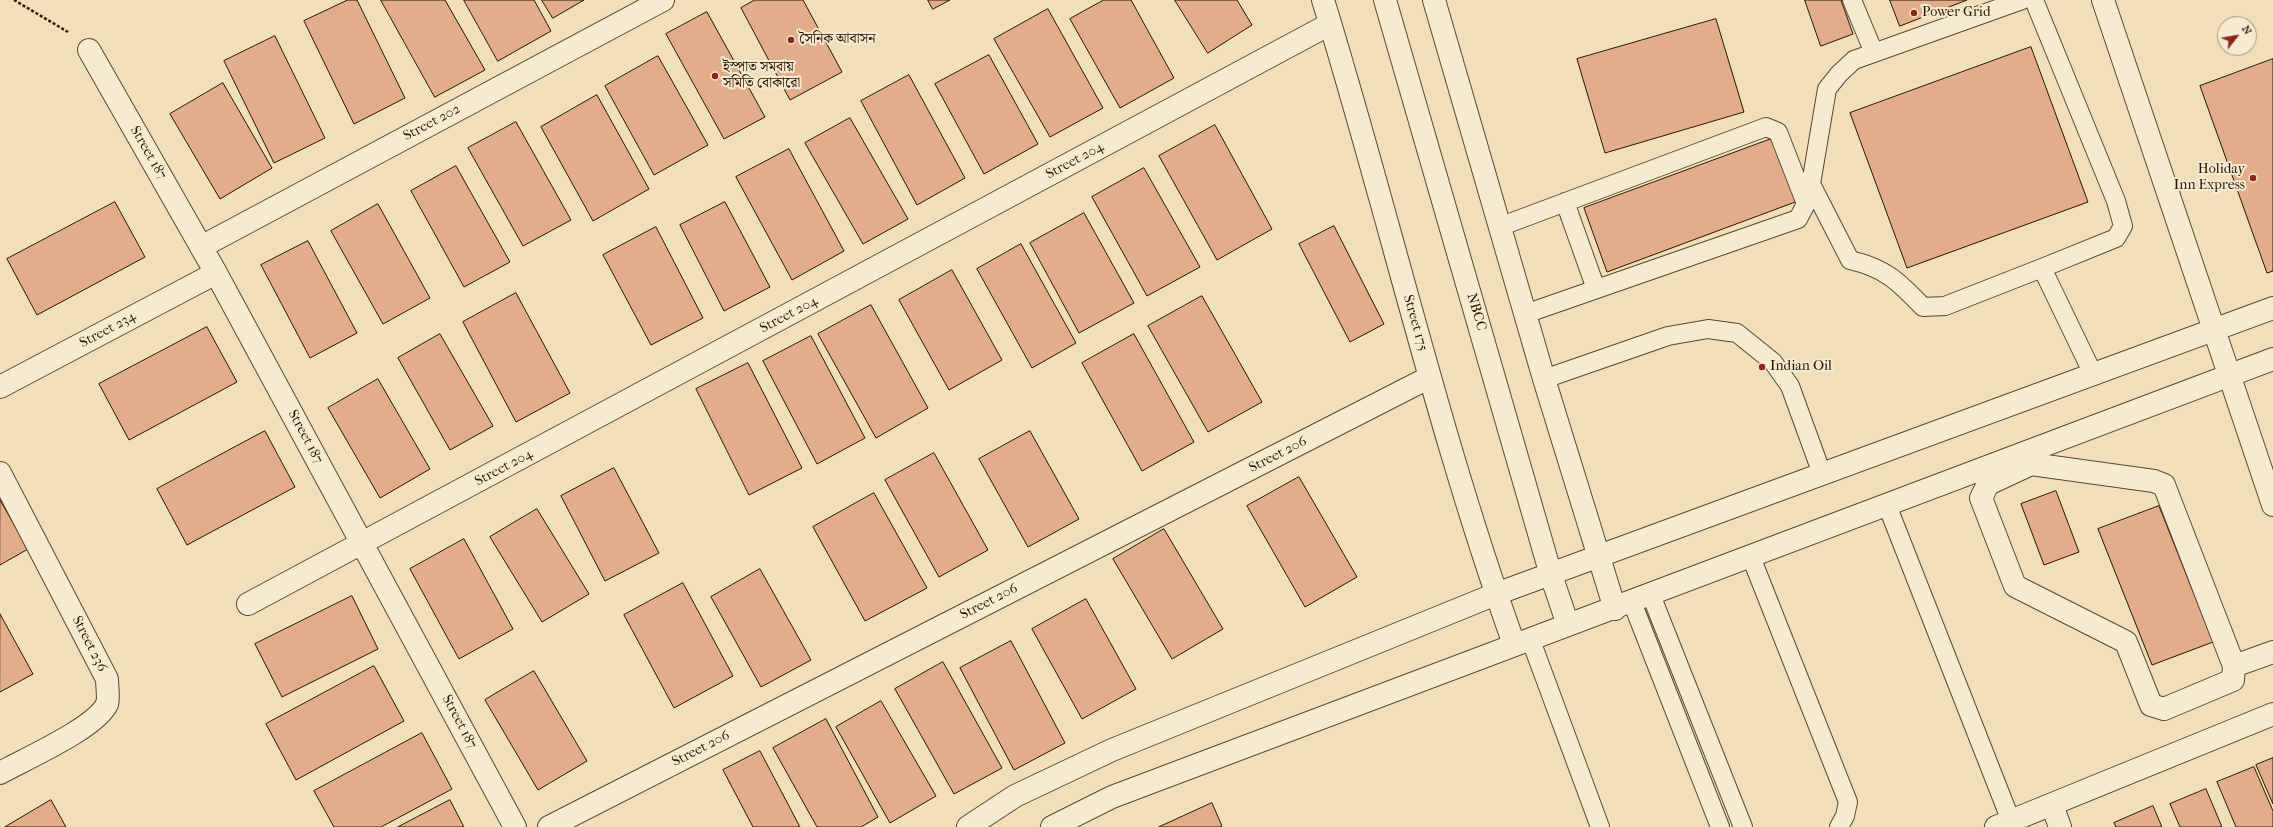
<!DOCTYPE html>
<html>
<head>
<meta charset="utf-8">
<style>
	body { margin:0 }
	#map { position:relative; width:2273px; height:827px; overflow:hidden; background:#f0dfb9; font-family:"IM FELL French Canon",serif }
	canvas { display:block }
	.north { position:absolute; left:2217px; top:16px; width:40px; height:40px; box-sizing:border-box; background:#f5ead2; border:1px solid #a4957e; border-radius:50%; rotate:59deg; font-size:11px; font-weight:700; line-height:16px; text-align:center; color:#2b1501 }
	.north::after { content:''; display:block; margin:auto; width:14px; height:18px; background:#8f2418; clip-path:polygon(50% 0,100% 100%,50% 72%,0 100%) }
</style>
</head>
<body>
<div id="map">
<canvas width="2273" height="827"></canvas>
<div class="north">N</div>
</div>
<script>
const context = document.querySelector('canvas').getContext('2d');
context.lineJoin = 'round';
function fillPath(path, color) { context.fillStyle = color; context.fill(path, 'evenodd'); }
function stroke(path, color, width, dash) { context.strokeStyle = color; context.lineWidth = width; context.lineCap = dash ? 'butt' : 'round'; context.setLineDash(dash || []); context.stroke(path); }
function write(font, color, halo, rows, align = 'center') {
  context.font = font + ' "IM FELL French Canon","Noto Serif Bengali",serif'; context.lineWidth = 4; context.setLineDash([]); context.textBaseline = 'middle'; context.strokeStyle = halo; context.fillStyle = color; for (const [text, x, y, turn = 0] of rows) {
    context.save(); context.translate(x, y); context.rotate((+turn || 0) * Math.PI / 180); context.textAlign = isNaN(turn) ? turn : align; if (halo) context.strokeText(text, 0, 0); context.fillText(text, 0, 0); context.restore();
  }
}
const building = new Path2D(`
	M348,0H357L405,98L354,124L304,21Z
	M381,0H445L485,70L435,97Z
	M464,0H534L551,31L498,61Z
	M542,0H584L553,18Z
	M755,0H803L842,72L790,100L741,8Z
	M928,0H950L933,9Z
	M1104,0H1131L1174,78L1120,108L1070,19Z
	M1175,0H1237L1252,25L1208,53Z
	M1805,0H1841L1853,34L1821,46Z
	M1890,0H1967L1900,26Z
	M1048,9L1103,108L1050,137L994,39Z
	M707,12L765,117L724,139L666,34Z
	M1716,19L1744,112L1605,153L1577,59Z
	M275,36L325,138L274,163L224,61Z
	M2031,47L2088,202L1907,268L1850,113Z
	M989,55L1038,144L984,174L935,84Z
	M658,56L708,145L654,175L605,86Z
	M2273,59V271L2267,273L2200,86Z
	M909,75L965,178L917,205L861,101Z
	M223,83L272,168L220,199L170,114Z
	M597,95L649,189L593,221L541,127Z
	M850,118L908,219L863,244L805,143Z
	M516,122L571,220L523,246L468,148Z
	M1215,125L1272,229L1217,260L1159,156Z
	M1774,138L1798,201L1607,272L1584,208Z
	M789,149L844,251L792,280L736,177Z
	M456,166L510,262L464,287L411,191Z
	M1144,168L1200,267L1147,296L1092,197Z
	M115,202L145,257L37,315L7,259Z
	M725,202L770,287L724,311L680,225Z
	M378,204L430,298L383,324L331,231Z
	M1084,213L1134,303L1079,333L1030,243Z
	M1334,226L1384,324L1350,342L1299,244Z
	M656,227L703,318L651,345L603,255Z
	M308,241L357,333L310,358L261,265Z
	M1021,244L1076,343L1032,368L977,269Z
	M952,270L1002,360L949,390L899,300Z
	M516,293L570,393L516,422L463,322Z
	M1202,296L1262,402L1208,432L1148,326Z
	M871,305L928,408L876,438L818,334Z
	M207,327L237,382L129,440L99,384Z
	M440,334L493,426L450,450L398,358Z
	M1134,334L1194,442L1142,471L1082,363Z
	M811,336L865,438L817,464L763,361Z
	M748,363L802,468L749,495L696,389Z
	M378,379L430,469L380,498L328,408Z
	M265,431L295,487L187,545L157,489Z
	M1030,431L1079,519L1028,547L979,459Z
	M934,453L988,550L939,577L885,480Z
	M614,468L659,553L605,581L561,496Z
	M1299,477L1357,577L1305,607L1247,506Z
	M2056,491L2079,552L2044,565L2021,504Z
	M874,493L927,588L865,621L813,527Z
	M0,500L28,549L0,565Z
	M2159,506L2213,642L2152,665L2098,529Z
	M537,509L589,594L542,622L490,537Z
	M1164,529L1223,629L1172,659L1113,559Z
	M464,539L513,629L459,659L410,569Z
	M760,569L811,660L761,687L711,597Z
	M683,583L733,676L674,708L624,615Z
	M352,596L378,649L282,697L255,644Z
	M1086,599L1136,689L1082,719L1032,629Z
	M0,614L33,674L0,692Z
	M1011,641L1065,743L1014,770L960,668Z
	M943,662L1002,768L954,794L895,689Z
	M374,666L404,721L296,780L266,724Z
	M534,671L587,761L538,790L485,700Z
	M881,701L936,796L890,823L836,727Z
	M826,719L878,817L861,827H817L773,748Z
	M422,733L452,789L381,827H334L314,791Z
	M760,751L800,827H753L723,770Z
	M2273,758V804L2256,765Z
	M2254,767L2273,811V827H2236L2217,782Z
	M2206,789L2222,827H2180L2170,804Z
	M51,800L66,827H5Z
	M450,800L464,827H398Z
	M1212,803L1222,826L1220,827H1159Z
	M2153,806L2162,827H2116L2114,823Z`);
const path = new Path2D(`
	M14,0L68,32`);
const service = new Path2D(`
	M1852,0L1874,53
	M2022,0L1854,60L1839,74L1827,89L1811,184L1850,260C1885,268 1898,281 1923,307L1945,306L2042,268L2116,238L2123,226L2116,201L2034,0
	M1565,202L1596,289
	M1499,227L1766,127L1778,132L1806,204L1798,219L1525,314
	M2042,268L2093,374
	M1544,379L1668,336L1708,329L1737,333L1773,362L1790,386L1822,474
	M1887,505L2011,821
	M1751,557L1848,802L1845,816L1839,827
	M1651,595L1743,827
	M1632,602L1720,827
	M1530,638L1600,827`);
const minor = new Path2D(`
	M1323,0C1389,214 1438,433 1514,644
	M2103,0L2273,505
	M89,50L216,273L515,827
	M201,247L663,0
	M0,387L216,273
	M2031,464L2154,481L2164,485L2234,666L2233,680L2164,709L2151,705L2126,642L2015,586L1981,498L1988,484Z
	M0,473L107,679C107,686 109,698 107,704C96,728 25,759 0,773
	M248,604L1330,24
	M2234,666L2273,652
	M2052,805L2060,827
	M549,827L1430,377
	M1996,827L2273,714`);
const tertiary = new Path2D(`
	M1385,0L1551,575L1568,625
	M1434,0L1544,379L1615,609
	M968,827L1015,796L1112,750L1496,594L2273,308
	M1052,827L1112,797L2273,359`);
const markers = [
	[1914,13,4,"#8f2418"],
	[791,40,4,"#8f2418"],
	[715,76,4,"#8f2418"],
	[2253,178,4,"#8f2418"],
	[1762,367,4,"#8f2418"]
];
const poiNames = [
	["Power Grid",1922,13],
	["সৈনিক আবাসন",799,40],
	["ইস্পাত সমবায়",723,68],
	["সমিতি বোকারো",723,84],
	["Holiday",2245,170,"right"],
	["Inn Express",2245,186,"right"],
	["Indian Oil",1770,367]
];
const streetNames = [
	["Street 202",432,123,-28],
	["Street 187",148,153,60],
	["Street 204",1075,161,-28],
	["NBCC",1476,312,74],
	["Street 204",789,315,-28],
	["Street 175",1415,323,74],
	["Street 234",108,330,-28],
	["Street 187",305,437,62],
	["Street 206",1278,455,-27],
	["Street 204",504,468,-28],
	["Street 206",989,602,-27],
	["Street 236",89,644,63],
	["Street 187",459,722,62],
	["Street 206",701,749,-27]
];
fillPath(building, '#e2ad8b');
stroke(building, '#2b1501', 1);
stroke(service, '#5c482f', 20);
stroke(minor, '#5c482f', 24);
stroke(tertiary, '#5c482f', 24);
stroke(path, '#2b1501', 2.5, [3, 2]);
stroke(service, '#f5ead2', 18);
stroke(minor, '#f5ead2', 22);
stroke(tertiary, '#f5ead2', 22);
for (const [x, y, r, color] of markers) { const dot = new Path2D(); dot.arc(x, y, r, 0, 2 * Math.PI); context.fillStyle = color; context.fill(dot); stroke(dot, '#f5ead2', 1.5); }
write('14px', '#2b1501', '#f5ead2', poiNames, 'left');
write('14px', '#2b1501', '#f5ead2', streetNames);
</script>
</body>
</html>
